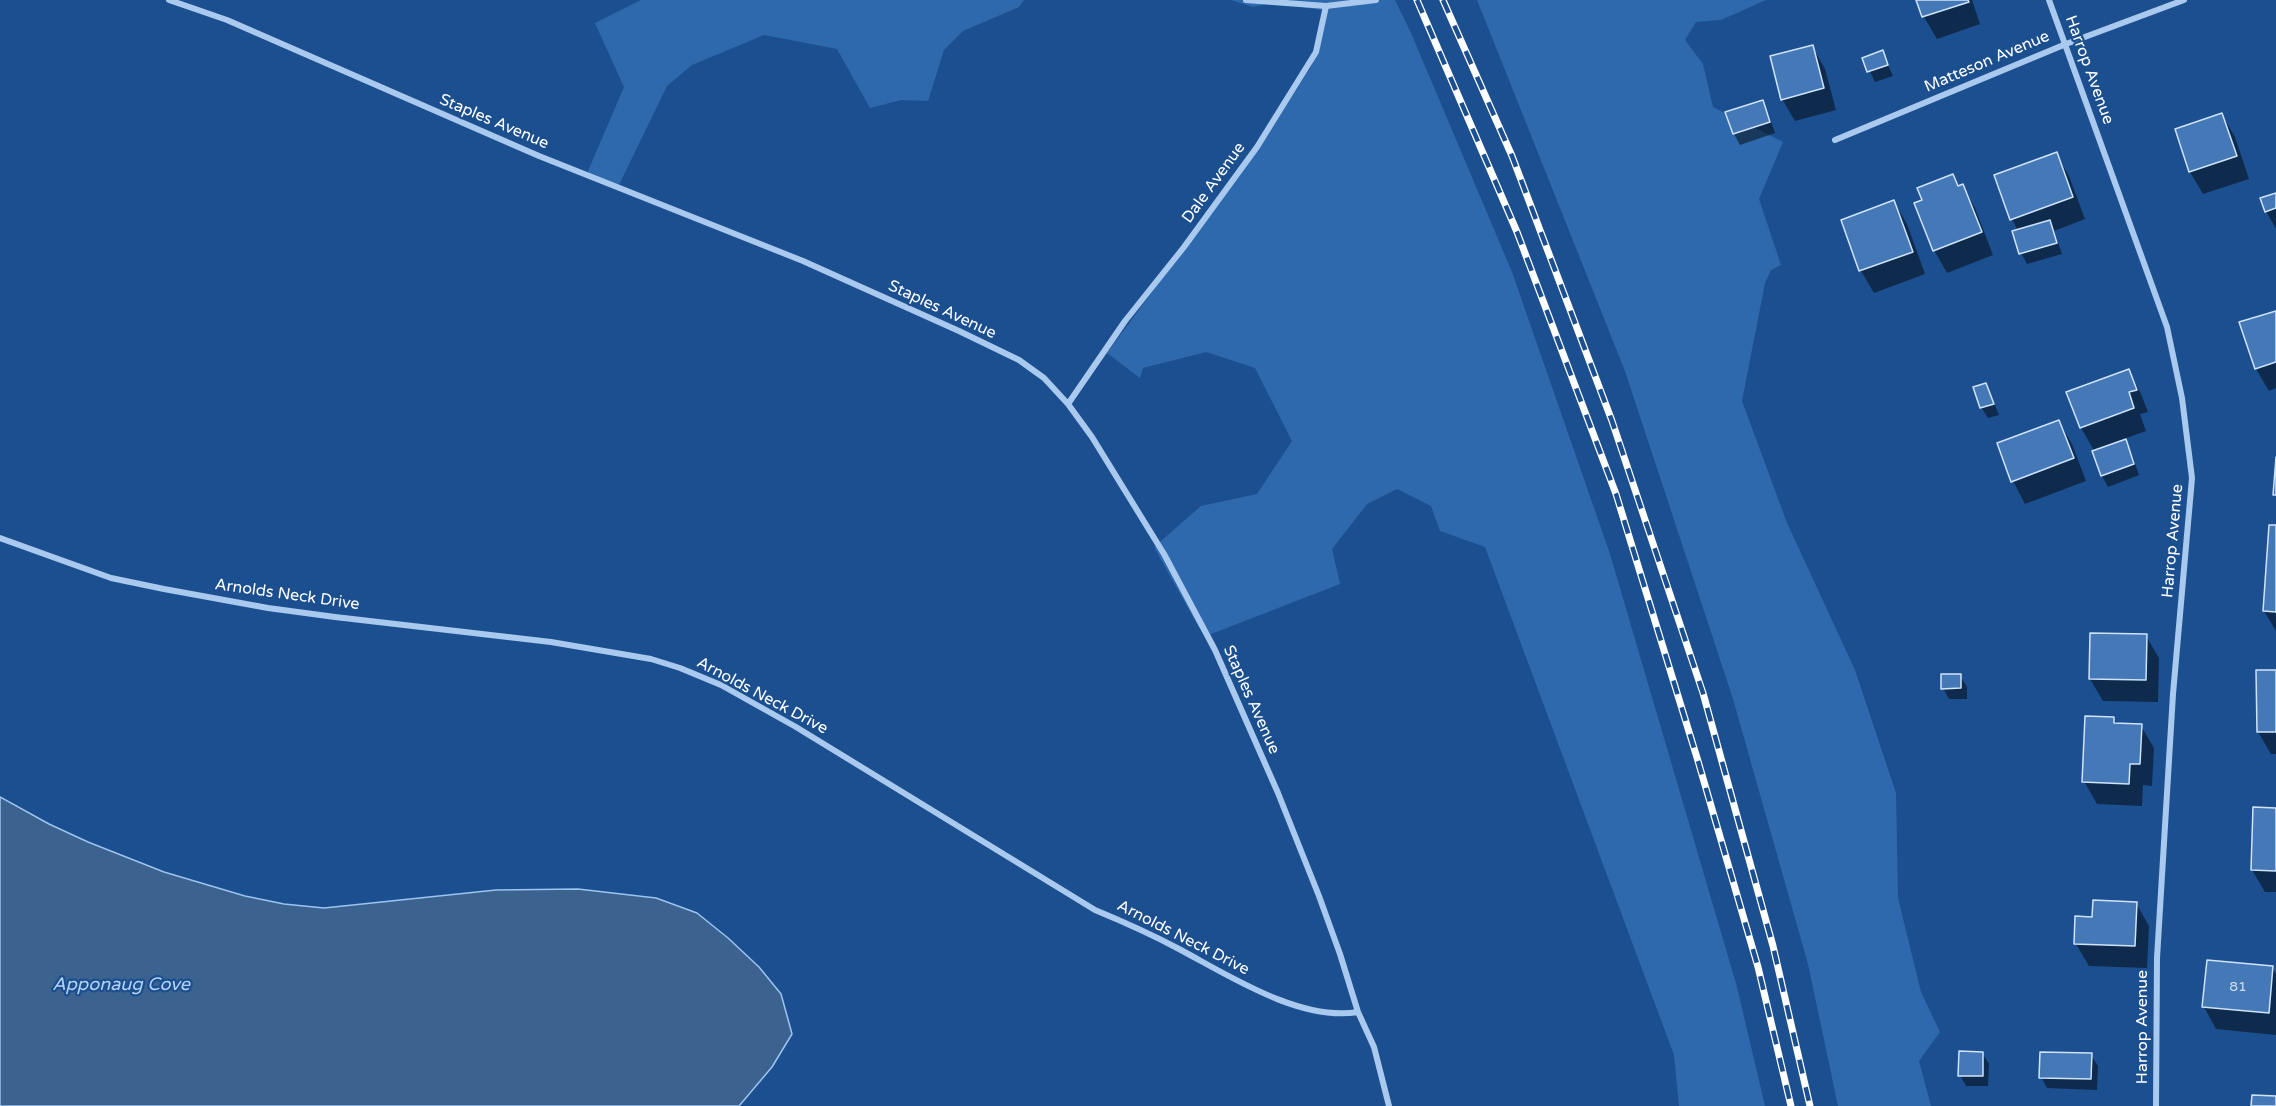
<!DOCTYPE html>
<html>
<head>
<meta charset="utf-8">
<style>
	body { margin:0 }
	canvas { display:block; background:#1b4f8f }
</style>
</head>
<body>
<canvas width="2276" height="1106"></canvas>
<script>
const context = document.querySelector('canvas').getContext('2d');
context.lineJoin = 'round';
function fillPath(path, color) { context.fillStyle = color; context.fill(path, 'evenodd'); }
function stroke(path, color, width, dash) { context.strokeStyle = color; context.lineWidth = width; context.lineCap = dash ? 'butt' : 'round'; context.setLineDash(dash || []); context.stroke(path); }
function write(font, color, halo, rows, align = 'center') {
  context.font = font + ' "Varela Round",sans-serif'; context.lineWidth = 4.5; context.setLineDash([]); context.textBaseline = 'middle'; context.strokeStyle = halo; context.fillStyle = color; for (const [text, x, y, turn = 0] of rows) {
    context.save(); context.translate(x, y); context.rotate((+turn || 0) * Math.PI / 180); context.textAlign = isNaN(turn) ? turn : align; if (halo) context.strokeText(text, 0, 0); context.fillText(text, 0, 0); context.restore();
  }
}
const green = new Path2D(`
	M641,0H1024L1019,7L963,31L944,50L928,101L901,100L870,108L837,49L764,35L692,65L667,86L617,189L591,177L588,171L624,87L595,23Z
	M1231,0H1395L1411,33L1512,272L1610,554L1737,987L1765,1106H1679L1674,1055L1485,547L1440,531L1431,506L1397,489L1367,504L1332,549L1340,584L1206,636L1198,626L1154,547L1201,506L1257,494L1292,441L1255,368L1206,352L1143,368L1140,378L1107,353L1263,142L1311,67L1323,32L1322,10L1272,3L1253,7Z
	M1477,0H1766L1721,20L1696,22L1685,40L1703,64L1713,107L1783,142L1759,199L1781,265L1771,270L1765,283L1742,401L1787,523L1855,670L1896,793L1898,898L1921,992L1940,1032L1919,1061L1931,1106H1838L1808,964L1733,699L1625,371Z`);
const water = new Path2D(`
	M0,797L49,824L88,842L164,872L245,896L284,904L324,908L496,890L578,889L656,898L697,913L728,938L759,967L781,994L792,1034L772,1067L739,1106H0Z`);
const shadow = new Path2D(`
	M1918,0H1972L1980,24L1937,39L1924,17Z
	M1812,46L1825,69L1836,110L1795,121L1782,99Z
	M1882,52L1893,76L1875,82L1864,59Z
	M1762,102L1768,113L1775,133L1740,145L1734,134L1727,113Z
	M2222,115L2235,137L2249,179L2203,194L2190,172L2176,130Z
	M2056,154L2069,176L2085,219L2054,231L2062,254L2027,264L2021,253L2018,231L2012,219Z
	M1953,176L1959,187L1962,186L1975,208L1993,255L1947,273L1934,250L1924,201Z
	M2276,195V229L2266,211Z
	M1894,202L1907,224L1925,274L1874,293L1861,271L1842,221Z
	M2276,312V388L2269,391L2256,369Z
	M2129,371L2141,394L2148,412L2140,414L2146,431L2124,439L2131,452L2139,475L2108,487L2102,476L2094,452H2095L2081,428Z
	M1986,384L1999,415L1988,418L1981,407Z
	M2059,422L2072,444L2086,481L2025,504L2013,481Z
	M2276,527V631L2264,611Z
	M2146,636L2159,658L2158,702L2103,701L2090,679Z
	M2276,672V754H2271L2258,732Z
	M1960,676L1967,687V699H1949L1943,688Z
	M2114,718L2117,725L2141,726L2154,748L2152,786L2143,785L2142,806L2097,804L2084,781Z
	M2276,809V892H2265L2252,870Z
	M2136,903L2149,926L2147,968L2089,966L2076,944L2093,919Z
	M2272,968L2276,974V1035L2216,1029L2204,1007Z
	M1982,1053L1989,1064L1988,1086H1966L1960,1075Z
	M2091,1055L2098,1066L2097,1090L2047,1088L2041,1077Z`);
const building = new Path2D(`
	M1916,0H1968L1969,2L1922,17Z
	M1813,45L1824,88L1781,100L1770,56Z
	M1883,50L1888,65L1867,72L1862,58Z
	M1763,100L1770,122L1733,134L1725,112Z
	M2222,113L2237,156L2189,172L2175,129Z
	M2057,152L2073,197L2010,220L1994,175Z
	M1953,174L1958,186L1963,184L1982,232L1933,251L1914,203L1922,200L1917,188Z
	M2276,193V208L2265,212L2260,198Z
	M1894,200L1913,252L1859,271L1841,220Z
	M2050,220L2057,243L2019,254L2012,231Z
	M2276,311V362L2255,369L2239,322Z
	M2129,369L2137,390L2129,392L2134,408L2080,428L2066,392Z
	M1986,383L1994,404L1980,408L1973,387Z
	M2059,420L2074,458L2011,482L1997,443Z
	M2126,439L2134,464L2101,476L2092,451Z
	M2276,457V495H2273Z
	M2269,525H2276V612L2263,611Z
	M2090,633L2147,634L2146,680L2089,679Z
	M2256,670H2276V732H2257Z
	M1941,674H1961V688L1941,689Z
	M2085,716L2114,717V723L2142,724L2140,764H2130L2129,784L2082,782Z
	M2253,807L2276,808V871L2251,870Z
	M2093,900L2137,902L2135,946L2074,944L2075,916L2092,917Z
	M2207,960L2273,966L2269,1013L2202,1007Z
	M1959,1051L1983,1052V1076H1958Z
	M2040,1052L2092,1053L2091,1079L2039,1078Z
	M2252,1095L2276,1096V1106H2251Z`);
const minor = new Path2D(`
	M169,0L227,20L539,156L803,261L959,331L1019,360L1044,378L1068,404L1092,437L1164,554L1215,650L1278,793L1319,896L1340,954L1358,1012L1374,1047L1389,1106
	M1246,0L1326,6L1376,0
	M2049,0L2167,327L2182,398L2192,478L2173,694L2157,958L2156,1106
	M1835,140L2066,44L2184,0
	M1068,404L1125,321L1184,247L1257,147L1316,52L1326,6
	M0,538L111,578L164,589L268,608L335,617L551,642L651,659L680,668L721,685L796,727L1095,910C1124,922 1151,934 1179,949C1228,975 1300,1022 1358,1012`);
const rail = new Path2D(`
	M1417,0L1517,232L1616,494L1698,761L1758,967L1791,1106
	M1443,0L1512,156L1563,291L1612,421L1703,693L1773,946L1810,1106`);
const numberNames = [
	["81",2238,987]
];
const streetNames = [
	["Matteson Avenue",1987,62,-23],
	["Harrop Avenue",2089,70,70],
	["Staples Avenue",494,122,23],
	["Dale Avenue",1214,183,-54],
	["Staples Avenue",942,310,25],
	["Harrop Avenue",2173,541,-85],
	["Arnolds Neck Drive",287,595,8],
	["Arnolds Neck Drive",762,696,28],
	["Staples Avenue",1251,700,66],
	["Arnolds Neck Drive",1183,938,27],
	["Harrop Avenue",2143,1027,-90]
];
const waterNames = [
	["Apponaug Cove",121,985]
];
fillPath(green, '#2e69ad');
fillPath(water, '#3c6290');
stroke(water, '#9cc4f0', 1.5);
fillPath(shadow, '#0007');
fillPath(building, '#4478b7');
stroke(building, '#cfe3fa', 1.5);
stroke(minor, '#a9c9ee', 6);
stroke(rail, '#fff', 7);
stroke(rail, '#1b4f8f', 4.5, [14]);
write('14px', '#d0dded', null, numberNames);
write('16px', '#fff', '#1b4f8f', streetNames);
write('italic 18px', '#b5d3f5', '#1b4f8f', waterNames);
</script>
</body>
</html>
